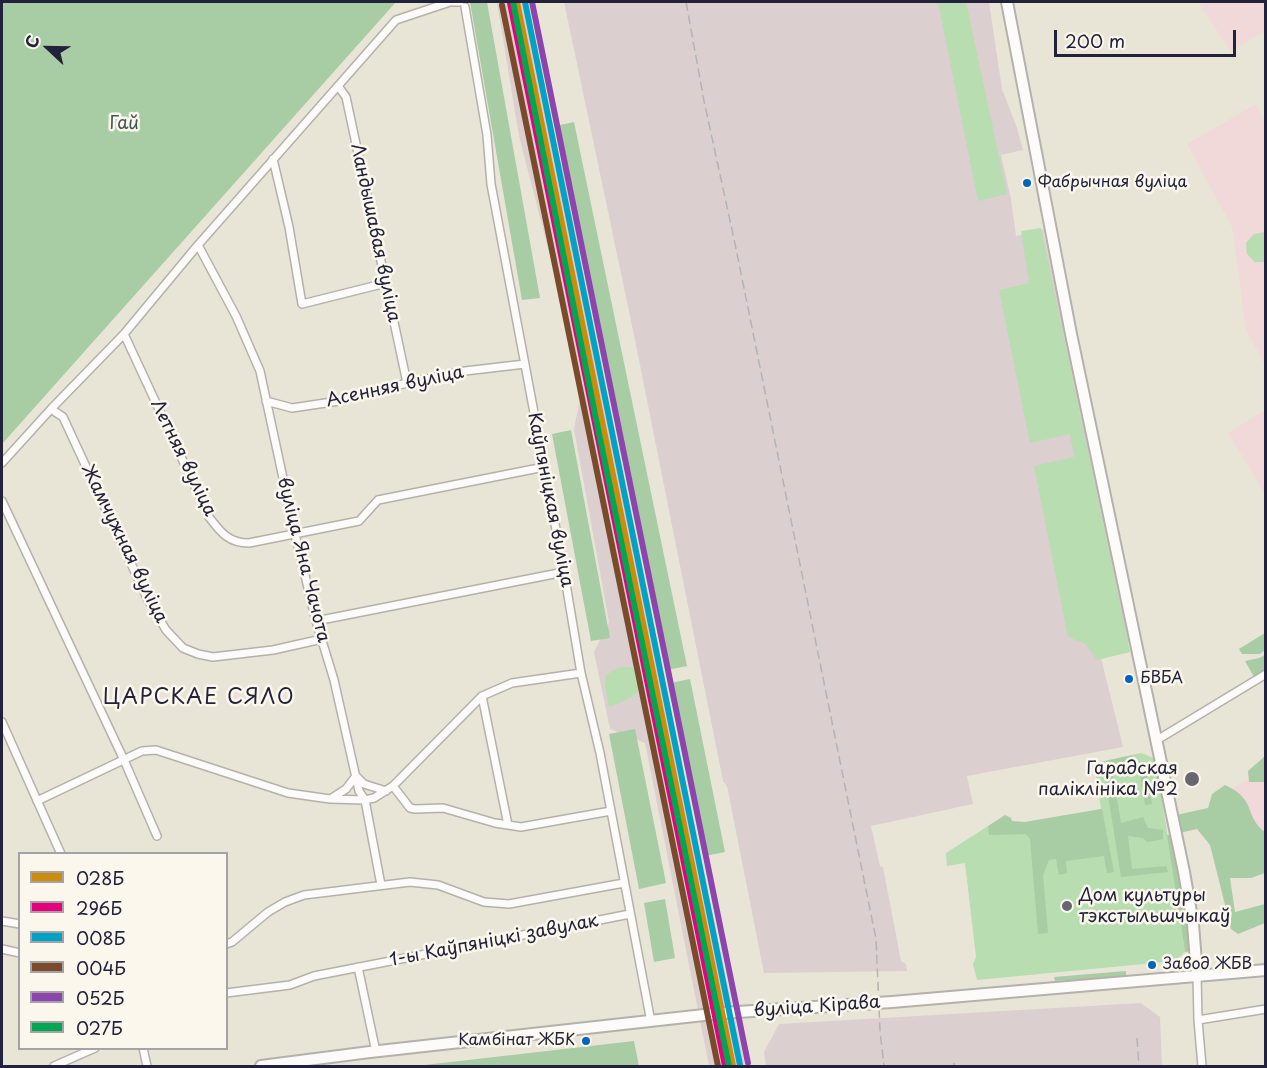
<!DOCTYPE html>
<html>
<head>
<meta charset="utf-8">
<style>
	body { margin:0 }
	#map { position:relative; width:1267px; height:1068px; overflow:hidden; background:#e9e5d6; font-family:"Playpen Sans",sans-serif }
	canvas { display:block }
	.frame { position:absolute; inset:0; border:3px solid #22223b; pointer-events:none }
	.legend { position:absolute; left:18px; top:852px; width:210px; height:198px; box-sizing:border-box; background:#fbf7ec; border:2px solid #a4a2a5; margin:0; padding:8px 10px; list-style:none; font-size:18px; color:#22223b }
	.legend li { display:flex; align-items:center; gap:12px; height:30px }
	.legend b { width:30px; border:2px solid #a4a2a5 }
	.north { position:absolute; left:18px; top:18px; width:60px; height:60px; -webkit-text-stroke:4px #fbf7ec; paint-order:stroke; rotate:292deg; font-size:16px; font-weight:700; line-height:24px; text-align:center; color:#22223b }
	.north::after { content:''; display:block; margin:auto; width:21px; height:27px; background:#22223b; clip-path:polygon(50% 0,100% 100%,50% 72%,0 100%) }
	.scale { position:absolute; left:1054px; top:30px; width:182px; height:27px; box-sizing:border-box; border:3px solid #22223b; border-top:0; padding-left:8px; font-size:18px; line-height:21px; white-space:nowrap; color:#22223b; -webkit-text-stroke:4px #fbf7ec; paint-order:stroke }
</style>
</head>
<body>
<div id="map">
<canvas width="1267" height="1068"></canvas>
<div class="frame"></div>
<ul class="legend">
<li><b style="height:8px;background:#cc8c0c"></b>028Б</li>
<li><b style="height:8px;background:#e5007d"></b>296Б</li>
<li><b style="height:8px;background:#02a2c7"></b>008Б</li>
<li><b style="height:8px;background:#7a4b2a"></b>004Б</li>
<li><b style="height:8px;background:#8e44ad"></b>052Б</li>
<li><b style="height:8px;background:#00a651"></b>027Б</li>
</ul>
<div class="north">С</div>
<div class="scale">200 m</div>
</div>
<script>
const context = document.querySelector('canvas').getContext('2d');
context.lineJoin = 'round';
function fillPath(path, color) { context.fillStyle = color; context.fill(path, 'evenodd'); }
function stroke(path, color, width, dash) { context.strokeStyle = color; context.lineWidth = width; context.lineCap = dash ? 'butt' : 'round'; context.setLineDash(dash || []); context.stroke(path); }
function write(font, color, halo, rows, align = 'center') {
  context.font = font + ' "Playpen Sans",sans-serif'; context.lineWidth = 5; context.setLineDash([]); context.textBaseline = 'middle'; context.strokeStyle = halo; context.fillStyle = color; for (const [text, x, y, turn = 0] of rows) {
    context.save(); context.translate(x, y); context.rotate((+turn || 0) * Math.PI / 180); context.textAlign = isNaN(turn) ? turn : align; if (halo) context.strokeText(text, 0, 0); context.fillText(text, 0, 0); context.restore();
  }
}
const built = new Path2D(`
	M1198,2H1265V30L1231,52Z
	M1256,104L1265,120V365L1246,330L1232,227L1187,144Z
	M1265,410V494L1228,433Z
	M1265,769V865L1226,793Z`);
const industrial = new Path2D(`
	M497,2H524L544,101L564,173L650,620L745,1066H709L645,743L610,729L594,652L609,622L574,429L583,384L519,136Z
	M564,2H989L1002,89L1017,128L1023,150L1001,155L1011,199L1016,236L1043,229L1131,642L1100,654L1123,747L967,776L973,804L871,826L880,866L883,867L901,961L906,964L907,971L764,973L727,786L723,781L635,340Z
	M1141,1003L1160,1017L1162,1066H766L764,1052L779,1024Z`);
const green = new Path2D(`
	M938,2H966L1007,194L978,201Z
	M1041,228L1130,652L1097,660L1086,644L1068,637L1034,466L1074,457L1070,434L1030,443L999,290L1029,283L1021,231Z
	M1265,232V262H1255L1247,254L1246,243L1254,234Z
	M620,667H631C656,691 629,699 609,707L605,685L606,675Z
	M1141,753L1156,759L1185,952L1175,961L977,980L973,964L976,957L965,863L947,866L946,853L988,826L990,835L1025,822L1101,809L1095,767L1099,762Z`);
const forest = new Path2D(`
	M2,2H396L2,444Z
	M470,2H487L540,298L522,300Z
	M574,122L687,666L667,670L555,126Z
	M571,430L610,638L591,641L552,434Z
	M1265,633V650L1260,654H1242L1239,649Z
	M1265,655V670L1254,677L1245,661L1259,658Z
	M690,679L725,852L705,856L671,683Z
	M635,729L666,883L639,889L609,734Z
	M1133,755L1132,769L1109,772L1106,761Z
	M1265,756V782H1249L1248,771Z
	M1146,768L1152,804L1145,805L1139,769Z
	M1113,775L1121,823L1143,817L1148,828L1163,830V839L1147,842L1143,838L1128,836L1132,869L1166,866L1168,872L1121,877L1105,776Z
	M1225,785C1257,799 1244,817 1265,832V873L1251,878H1230L1235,912L1265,904V923L1238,934L1231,929L1210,845L1197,829L1179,833L1176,815L1208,808L1212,794Z
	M1102,809L1114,872L1107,873L1104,856L1066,861L1067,873L1059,875L1056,859L1049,860L1043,875L1048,933L1038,934L1030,839L1026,834L989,835L988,826L1005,815L1011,818L1012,821L1025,822Z
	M1167,835H1172L1191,951L1185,952Z
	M665,899L675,958L654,962L644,903Z
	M1126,971V976L1055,981L1054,977Z
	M634,1041L639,1066H416Z`);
const minor = new Path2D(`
	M453,2H460
	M465,7L487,135L491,184L564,572L581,673L600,753L651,1022
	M338,86L346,97L407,383
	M273,159L289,227L302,304L386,283
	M198,245L236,316L260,371L295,534L316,621L334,680L359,791L365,800L381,885
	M124,334L209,517C221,533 229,543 249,543L359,521L378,500L544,467
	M266,401L292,408L339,401L407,383L465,371L525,364
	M51,409L63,417L147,598L166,630L183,648L198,654L213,657L273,650L322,639
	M2,463L51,409L124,334L198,245L396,20L450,2
	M2,501L124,760L157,836
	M316,621L564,572
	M482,696L508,825
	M2,722L61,854
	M1157,740L1266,674
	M393,786L410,808L415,809L443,808L495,823L521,827L611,811
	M332,798L346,789L356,776L364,784L386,791
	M37,801L142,751L156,750L288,793L330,799L365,800L374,798L393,786L482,696L512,683L581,673
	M2,921L20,924
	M226,944L232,942L268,912L285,902L304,895L410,882L438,885L484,902L509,904L624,883
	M2,949L20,953
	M358,967L376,1052
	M1197,975L1198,1020L1202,1066
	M226,993L290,985L314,976L630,914
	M1198,1020L1266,1009
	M143,1048L147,1066
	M54,1066L95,1048`);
const secondary = new Path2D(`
	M1007,2L1071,334L1184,872L1193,924L1197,975
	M261,1066L370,1052L722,1013L892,1002L1266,970`);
const rail = new Path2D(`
	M686,2L704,101L734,239L876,939L880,1031L884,1066
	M1137,1038L1139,1066
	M954,1063V1066`);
const rail1 = new Path2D(`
	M517,2L733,1066`);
const rail2 = new Path2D(`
	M510,3L725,1066`);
const rail3 = new Path2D(`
	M525,2L740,1065`);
const rail4 = new Path2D(`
	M502,5L718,1066`);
const rail5 = new Path2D(`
	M532,2L748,1063`);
const rail6 = new Path2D(`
	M513,2L595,414L729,1066`);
const markers = [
	[1027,183,5,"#0065bd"],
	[1129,679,5,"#0065bd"],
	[1192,779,8,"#686671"],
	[1067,906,6,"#686671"],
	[1152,965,5,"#0065bd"],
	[586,1041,5,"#0065bd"]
];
const busNames = [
	["Фабрычная вуліца",1038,183],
	["БВБА",1140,679],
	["Завод ЖБВ",1163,965],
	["Камбінат ЖБК",575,1041,"right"]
];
const parkNames = [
	["Гай",124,124]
];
const streetNames = [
	["Ландышавая вуліца",375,233,78],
	["Асенняя вуліца",395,387,-12],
	["Летняя вуліца",183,458,64],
	["Каўпяніцкая вуліца",550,500,79],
	["Жамчужная вуліца",124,544,64],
	["вуліца Яна Чачота",303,560,76],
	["1-ы Каўпяніцкі завулак",494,941,-11],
	["вуліца Кірава",817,1007,-4]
];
const poiNames = [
	["Гарадская",1178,769],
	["паліклініка №2",1178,790],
	["Дом культуры",1079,896,"left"],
	["тэкстыльшчыкаў",1079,917,"left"]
];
const quarterNames = [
	["ЦАРСКАЕ СЯЛО",199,698]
];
fillPath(built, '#f0d9d8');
fillPath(industrial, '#dccfd0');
fillPath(green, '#b7ddb1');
fillPath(forest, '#a8cca4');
stroke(minor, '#b4b1aa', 10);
stroke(secondary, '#b4b1aa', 14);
stroke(minor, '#fcfbf9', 7);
stroke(secondary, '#fcfbf9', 10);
stroke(rail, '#b3b3b4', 1.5, [9, 4.5]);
stroke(rail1, '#cc8c0c', 6);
stroke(rail2, '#e5007d', 6);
stroke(rail3, '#02a2c7', 6);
stroke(rail4, '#7a4b2a', 6);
stroke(rail5, '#8e44ad', 6);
stroke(rail6, '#00a651', 6);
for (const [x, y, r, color] of markers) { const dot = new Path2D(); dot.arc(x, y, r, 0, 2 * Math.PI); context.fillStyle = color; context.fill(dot); stroke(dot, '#fbf7ec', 2); }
write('16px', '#22223b', '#fbf7ec', busNames, 'left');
write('18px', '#425855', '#fbf7ec', parkNames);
write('18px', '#22223b', '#fbf7ec', streetNames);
write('18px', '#22223b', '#fbf7ec', poiNames, 'right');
context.letterSpacing = '1.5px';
write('21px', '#22223b', '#fbf7ec', quarterNames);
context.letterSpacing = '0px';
</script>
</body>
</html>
